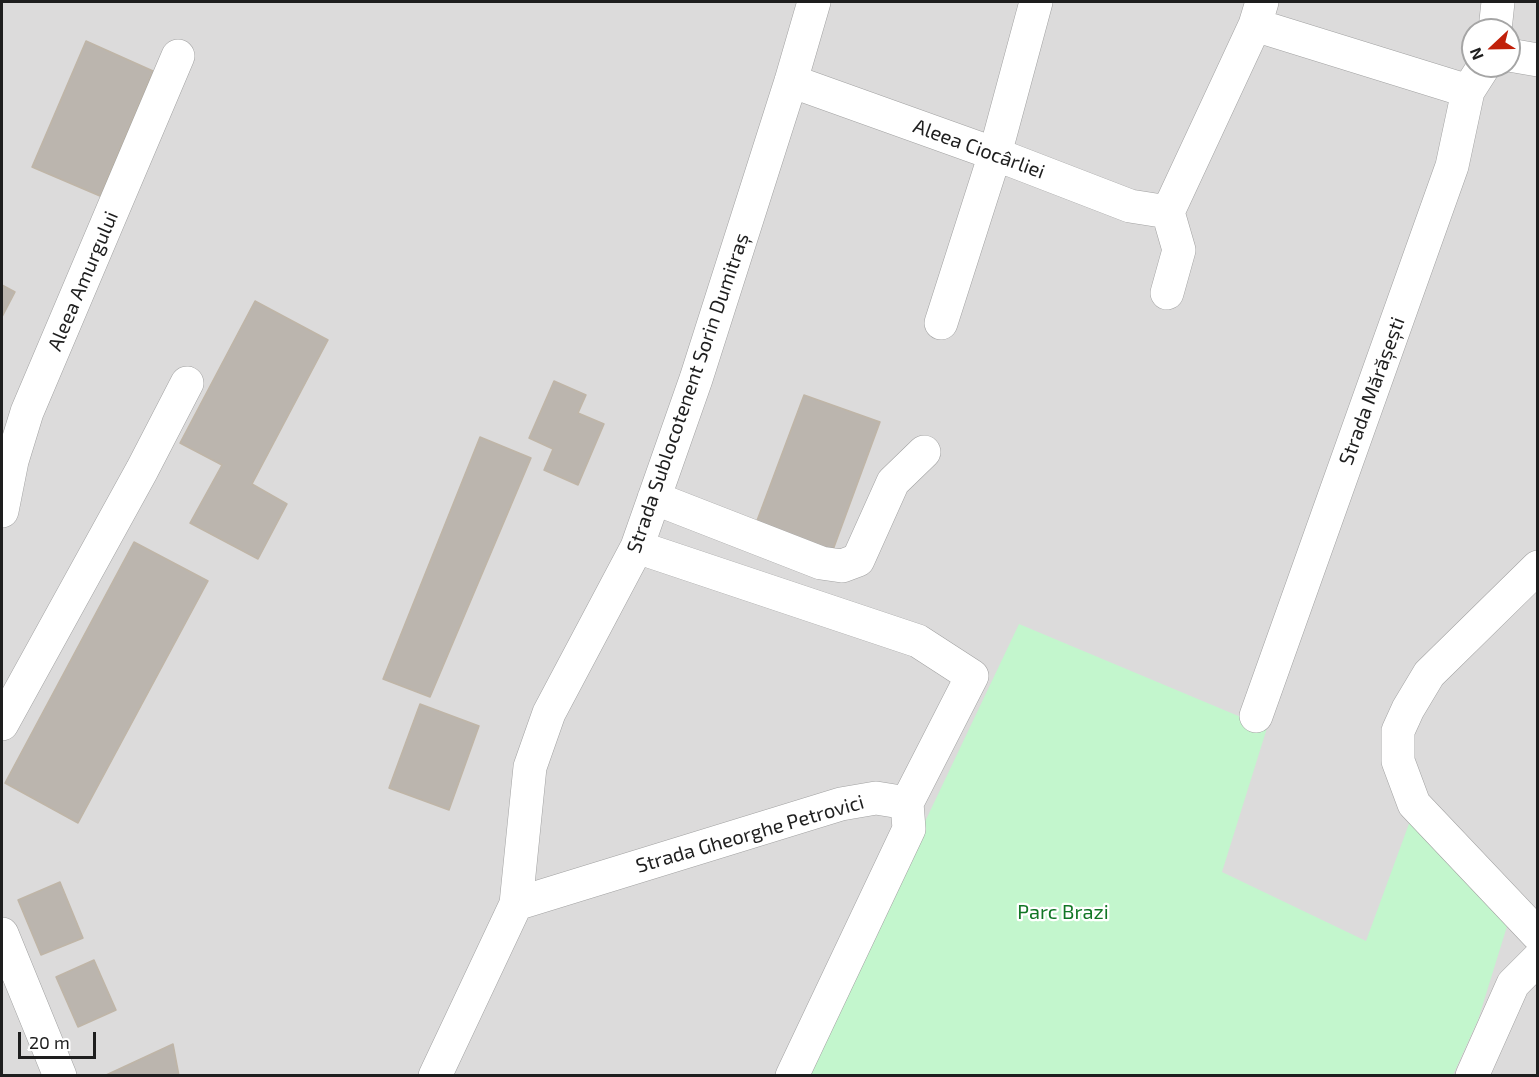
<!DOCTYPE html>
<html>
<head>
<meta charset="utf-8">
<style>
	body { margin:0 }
	#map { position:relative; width:1539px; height:1077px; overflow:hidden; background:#eeece4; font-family:"Exo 2",sans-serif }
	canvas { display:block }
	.frame { position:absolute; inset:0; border:3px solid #1e1e1e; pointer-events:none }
	.north { position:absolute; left:1461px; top:18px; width:60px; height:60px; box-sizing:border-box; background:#fff; border:2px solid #a5a5a5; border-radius:50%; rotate:248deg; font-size:16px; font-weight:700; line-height:24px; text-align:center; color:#1e1e1e }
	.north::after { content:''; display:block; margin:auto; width:21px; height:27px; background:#c1200a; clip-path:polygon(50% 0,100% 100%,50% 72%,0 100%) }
	.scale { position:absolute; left:18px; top:1032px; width:78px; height:27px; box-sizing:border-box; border:3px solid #1e1e1e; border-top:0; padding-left:8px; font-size:18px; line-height:21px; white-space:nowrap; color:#1e1e1e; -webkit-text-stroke:4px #fff; paint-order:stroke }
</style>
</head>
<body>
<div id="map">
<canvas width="1539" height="1077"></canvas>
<div class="frame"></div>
<div class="north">N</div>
<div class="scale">20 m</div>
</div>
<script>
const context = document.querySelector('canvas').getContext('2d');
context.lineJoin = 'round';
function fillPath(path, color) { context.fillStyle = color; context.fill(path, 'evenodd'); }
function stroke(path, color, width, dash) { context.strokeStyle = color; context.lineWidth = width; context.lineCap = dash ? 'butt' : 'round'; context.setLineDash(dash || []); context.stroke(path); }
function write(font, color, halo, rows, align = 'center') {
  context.font = font + ' "Exo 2",sans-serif'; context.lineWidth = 4.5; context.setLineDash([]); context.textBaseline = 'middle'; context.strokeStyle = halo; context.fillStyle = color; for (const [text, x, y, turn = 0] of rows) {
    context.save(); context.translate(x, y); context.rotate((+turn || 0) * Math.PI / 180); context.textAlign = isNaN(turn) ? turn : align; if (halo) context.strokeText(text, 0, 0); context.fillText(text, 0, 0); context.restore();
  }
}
const residential = new Path2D(`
	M2,2H1537V1075H2ZM1473,30H1509V66H1473Z`);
const park = new Path2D(`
	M1019,624L1267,728L1222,872L1366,941L1414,810L1513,907L1478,1020L1453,1075L804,1076Z`);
const building = new Path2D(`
	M86,41L153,71L100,196L32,167Z
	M2,285L15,292L2,317Z
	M255,301L328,340L252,484L287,504L258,559L190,523L222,465L180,443Z
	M554,381L586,395L578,413L604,424L578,485L544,470L553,449L529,438Z
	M804,395L880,422L830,558L755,526Z
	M480,437L531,458L430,697L383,679Z
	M134,542L208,581L78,823L5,783Z
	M420,704L479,726L449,810L389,788Z
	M60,882L83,938L41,955L18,900Z
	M94,960L116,1010L78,1027L56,977Z
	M173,1044L179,1076H104Z`);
const minor = new Path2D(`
	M1255,25L1468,91
	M1495,30L1498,2
	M1509,55L1538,60
	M791,81L995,154L1130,206L1168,212
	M1167,293L1179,250L1168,212L1255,25L1262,2
	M941,323L995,154L1036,2
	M654,498L821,563L842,566L858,560L893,482L924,452
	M2,511L12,461L27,412L178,56
	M637,547L918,641L972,676L907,803
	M1538,567L1429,674L1408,709L1398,731V761L1414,804L1538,935
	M1256,716L1452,166L1468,91L1484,66
	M2,724L142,470L187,383
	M516,904L841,804L876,798L907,803L909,829L792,1076
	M2,934L60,1076
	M435,1076L516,904L530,767L549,713L637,547L696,379L791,81L814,2
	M1472,1076L1513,984L1538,959`);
const streetNames = [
	["Aleea Ciocârliei",979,149,20],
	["Aleea Amurgului",83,281,-67],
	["Strada Mărășești",1372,391,-70],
	["Strada Sublocotenent Sorin Dumitraș",688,393,-71],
	["Strada Gheorghe Petrovici",750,834,-16]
];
const parkNames = [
	["Parc Brazi",1063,912]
];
fillPath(residential, '#dcdbdb');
fillPath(park, '#c3f6cd');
fillPath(building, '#bbb5ae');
stroke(building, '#bfb5a7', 1.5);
stroke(minor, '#a2a2a2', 34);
stroke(minor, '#fff', 33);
write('20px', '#1e1e1e', '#fff', streetNames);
write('20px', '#117625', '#fff', parkNames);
</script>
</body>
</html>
